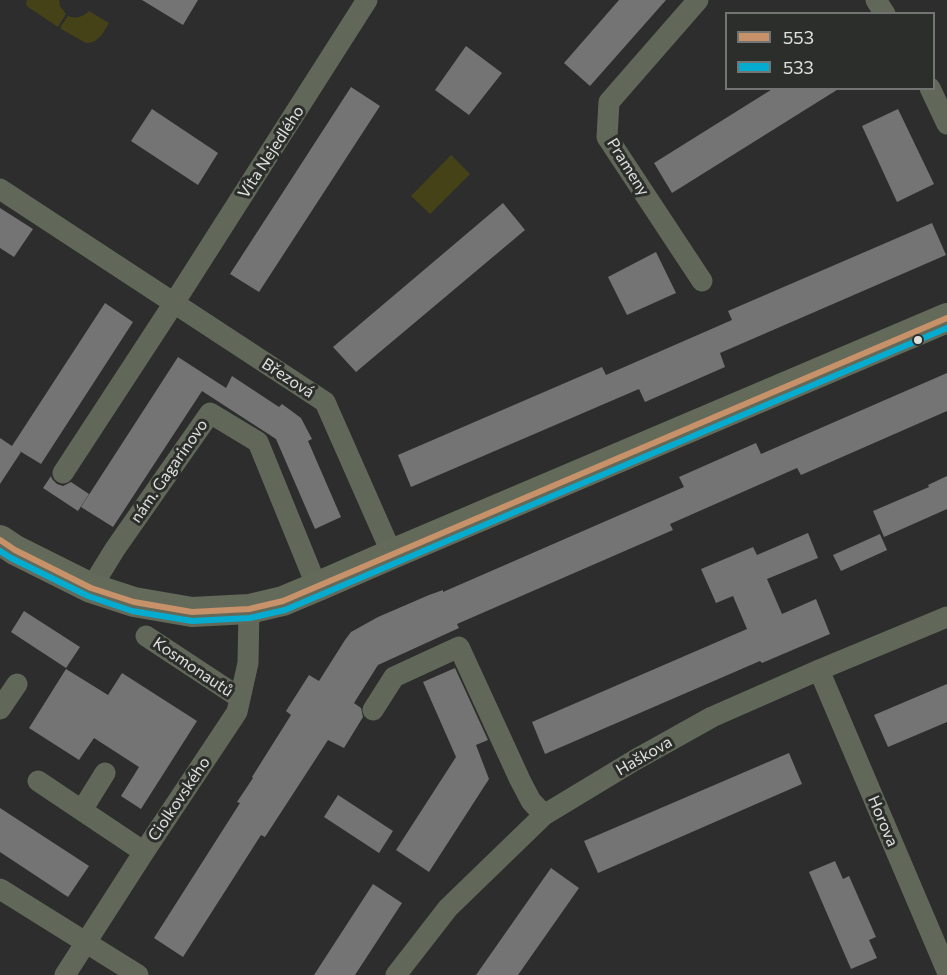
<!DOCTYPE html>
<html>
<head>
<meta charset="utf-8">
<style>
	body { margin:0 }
	#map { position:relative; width:947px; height:975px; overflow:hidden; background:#2c2d2c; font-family:Commissioner,sans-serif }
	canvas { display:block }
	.legend { position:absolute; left:725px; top:12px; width:210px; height:78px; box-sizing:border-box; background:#2b2e2b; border:2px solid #737573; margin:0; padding:8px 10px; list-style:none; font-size:18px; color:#dee0de }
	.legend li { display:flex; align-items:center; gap:12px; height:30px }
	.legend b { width:30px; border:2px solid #737573 }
</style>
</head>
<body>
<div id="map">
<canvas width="947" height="975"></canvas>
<ul class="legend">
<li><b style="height:8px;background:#c7916a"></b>553</li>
<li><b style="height:8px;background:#06acd0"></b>533</li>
</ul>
</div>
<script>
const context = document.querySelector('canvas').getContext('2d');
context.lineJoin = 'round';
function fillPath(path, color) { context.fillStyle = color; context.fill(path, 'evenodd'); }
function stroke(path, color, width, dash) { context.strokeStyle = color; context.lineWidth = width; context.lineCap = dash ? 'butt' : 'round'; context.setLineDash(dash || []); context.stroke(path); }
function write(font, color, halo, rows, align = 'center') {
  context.font = font + ' Commissioner,sans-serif'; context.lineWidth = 6; context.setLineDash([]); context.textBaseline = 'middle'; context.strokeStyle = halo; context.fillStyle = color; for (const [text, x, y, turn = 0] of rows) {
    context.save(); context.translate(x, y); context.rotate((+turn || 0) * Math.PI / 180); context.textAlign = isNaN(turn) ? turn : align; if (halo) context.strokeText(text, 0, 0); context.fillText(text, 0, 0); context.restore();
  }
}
const green = new Path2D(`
	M27,0H59L60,6L66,14L58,27L28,7L26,4Z
	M89,11L109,23C103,33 99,43 86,43L61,29V26L68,16C76,19 83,17 89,11Z
	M451,155L470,174L430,214L411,196Z`);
const building = new Path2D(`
	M142,0H198L183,25Z
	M619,0H666L590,86L564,63Z
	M466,46L502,73L469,115L435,90Z
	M351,87L380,106L259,292L230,274Z
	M774,88H840L672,193L654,163Z
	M152,109L218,153L198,185L131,141Z
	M898,109L934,184L897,202L862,126Z
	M503,203L525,230L356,372L333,347Z
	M0,208L33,229L14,257L0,248Z
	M932,223L946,255L720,353L725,367L645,402L639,389L411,487L398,455L602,367L606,375L732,320L728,311Z
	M656,252L676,293L627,315L608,277Z
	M105,303L133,322L41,464L18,450L21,452L0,484V438L12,446Z
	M178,357L226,388L232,376L279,407L282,404L301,418L312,439L308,441L341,517L315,529L276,439L202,391L113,527L81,507Z
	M947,373V411L801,475L797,468L670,524L673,530L457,624L459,628L378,665L354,703L361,708L363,717L344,748L328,740L265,837L261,835L183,957L154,938L240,803L237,802L253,778L252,777L291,715L286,711L309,675L319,681L345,640L351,632L378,617L429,595L443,590V592L684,487L679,477L756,443L761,454Z
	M51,476L52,479L57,484L63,486L71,482L89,494L78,511L43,488Z
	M947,476V509L884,537L873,511L929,487L928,485Z
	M808,533L818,558L767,579L782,614L816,599L830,634L762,663L760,661L545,754L532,722L747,629L733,596L716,603L701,569L753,547L757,555Z
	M880,534L887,550L841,571L833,555Z
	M24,611L80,647L66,668L11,632Z
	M455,668L488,740L476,745L489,779L429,872L396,850L456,757L423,682Z
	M66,669L108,695L122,673L197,721L141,809L121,796L139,767L94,738L79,760L29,728Z
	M947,684V722L888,747L874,715Z
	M789,753L802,784L598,873L584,841Z
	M338,795L393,831L379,853L324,817Z
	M0,808L89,866L68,897L0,852Z
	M835,861L843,879L849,876L876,937L869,940L877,958L851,969L809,872Z
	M551,868L579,888L518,975H476Z
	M373,884L402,903L355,975H314Z`);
const street = new Path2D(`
	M698,0L609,102L607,137L702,281
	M876,0L885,14
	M930,88L947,124
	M0,189L325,402L392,554
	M63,473L174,303L367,0
	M91,588L115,549L210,413L258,442L317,587
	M146,636L240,698
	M819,670L947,971
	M0,709L17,684
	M373,710L394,677L459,647L520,780L531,801L544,815
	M38,781L144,852
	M82,810L105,773
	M0,889L138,975
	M65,975L144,852L237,712L248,663L249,609
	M396,975L448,908L544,815L635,760L712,717L819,670L947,617`);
const secondary = new Path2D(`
	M0,540L15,550L91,588L134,602L192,612L249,609L283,601L321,585L392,554L947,318`);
const bus1 = new Path2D(`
	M0,540L15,550L91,588L134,602L192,612L249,609L283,601L947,318`);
const bus2 = new Path2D(`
	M0,551L11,558L88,596L132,611L192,621L250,618L285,610L947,328`);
const markers = [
	[918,340,5,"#dee0de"]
];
const streetNames = [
	["Víta Nejedlého",271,152,-57],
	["Prameny",628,167,58],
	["Březová",288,378,33],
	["nám. Gagarinovo",169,471,-55],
	["Kosmonautů",193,667,34],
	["Haškova",644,756,-30],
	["Ciolkovského",179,799,-56],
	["Horova",883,821,67]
];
fillPath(green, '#454217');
fillPath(building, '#747474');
stroke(street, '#626859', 21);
stroke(secondary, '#636a5a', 30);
stroke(bus1, '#c7916a', 6);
stroke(bus2, '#06acd0', 6);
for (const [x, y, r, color] of markers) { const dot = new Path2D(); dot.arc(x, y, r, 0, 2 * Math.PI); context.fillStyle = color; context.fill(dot); stroke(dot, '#2b2e2b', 2); }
write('16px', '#dee0de', '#2b2e2b', streetNames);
</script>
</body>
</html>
